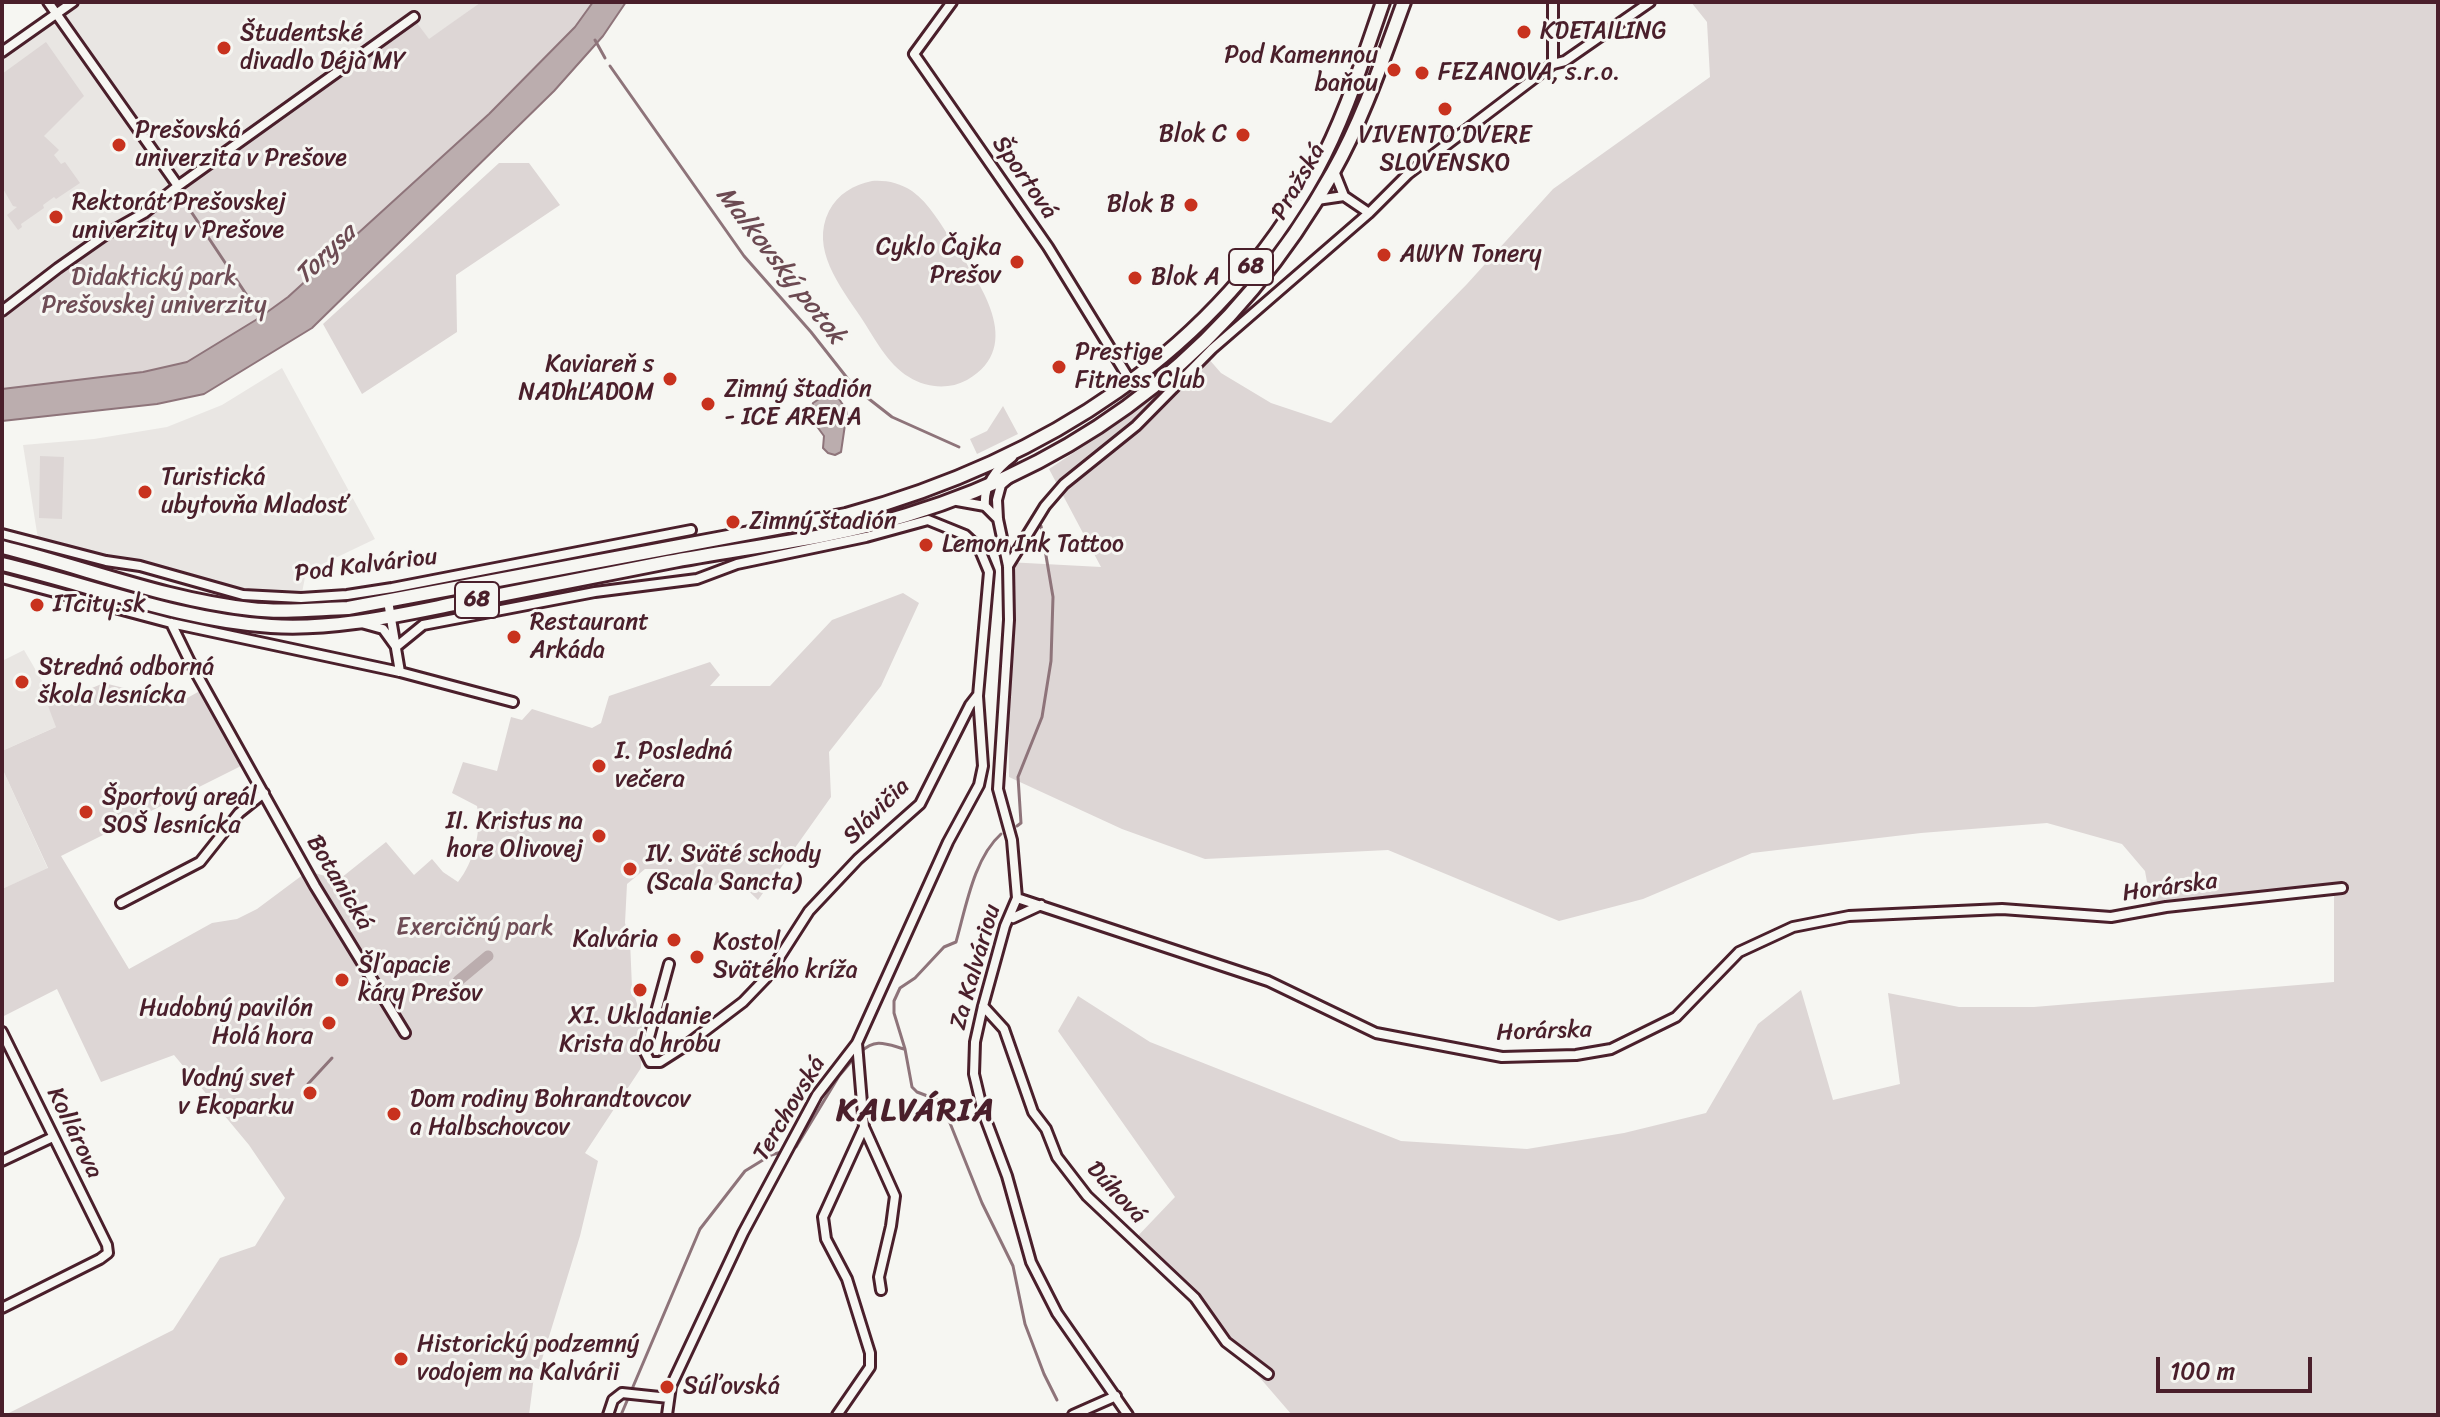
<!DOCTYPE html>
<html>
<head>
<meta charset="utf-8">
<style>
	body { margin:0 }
	#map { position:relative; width:2440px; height:1417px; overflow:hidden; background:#f6f6f2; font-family:Sriracha,sans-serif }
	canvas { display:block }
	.frame { position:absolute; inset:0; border:4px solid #4a1f2b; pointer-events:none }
	.scale { position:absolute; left:2156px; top:1357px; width:156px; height:36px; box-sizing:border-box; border:4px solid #4a1f2b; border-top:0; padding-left:10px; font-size:24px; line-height:28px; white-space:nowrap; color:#4a1f2b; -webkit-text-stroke:6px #f6f6f2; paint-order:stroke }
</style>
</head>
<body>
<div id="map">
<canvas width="2440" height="1417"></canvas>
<div class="frame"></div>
<div class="scale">100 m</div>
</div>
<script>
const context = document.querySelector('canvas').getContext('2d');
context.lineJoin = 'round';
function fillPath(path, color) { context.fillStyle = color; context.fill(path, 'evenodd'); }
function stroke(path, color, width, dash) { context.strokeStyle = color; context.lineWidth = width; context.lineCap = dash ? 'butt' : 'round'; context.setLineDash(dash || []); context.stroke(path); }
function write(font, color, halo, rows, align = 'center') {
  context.font = font + ' Sriracha,sans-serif'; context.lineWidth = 6; context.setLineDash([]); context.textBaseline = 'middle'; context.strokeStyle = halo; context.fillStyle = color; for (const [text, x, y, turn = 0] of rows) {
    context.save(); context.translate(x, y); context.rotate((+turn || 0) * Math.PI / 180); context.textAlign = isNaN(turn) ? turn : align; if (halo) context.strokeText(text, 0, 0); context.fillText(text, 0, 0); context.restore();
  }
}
const built = new Path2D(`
	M71,2H481L429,40L416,21L99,237L2,310V52Z
	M282,368L375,539L306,572L301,598L243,595L158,571L157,566L38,539L23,445L94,439L167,427L222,405Z
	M24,650L55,703L48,706L58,726L2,751V661Z
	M2,768L48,869L2,889Z`);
const green = new Path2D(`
	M481,2H593L575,27L478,124L288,297L259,318L187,362L143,372L2,389V310L99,237L415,20L429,39Z
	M1691,2H2438V1415H1292L1228,1341L1175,1271L1134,1240L1175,1197L1058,1031L1078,996L1150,1042L1401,1141L1527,1149L1624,1133L1706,1113L1758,1024L1801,990L1833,1100L1900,1084L1888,993L1959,1007H2034L2334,982V893L2152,910L2145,871L2122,844L2047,823L1921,833L1752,853L1643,899L1559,921L1388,850L1205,859L1122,829L1009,777L1007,562L1101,567L1049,469L1120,422L1201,350L1221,373L1271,403L1331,423L1467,284L1553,189L1710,77L1707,22Z
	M46,42L84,96L44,136L59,150L54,155L61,164L65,162L80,183L56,199L54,197L43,205L44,208L21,224L22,227L18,230L7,215L17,207L13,206L2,187V74Z
	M499,163H529L560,205L456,275L457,332L362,394L323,324Z
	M872,181C886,180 900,183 912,191C930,204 941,225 953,243C978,281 1027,346 967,380C949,390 926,388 909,377C887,364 874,337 860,316C840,286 810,249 829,211C838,194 853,185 872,181Z
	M1003,406L1018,434L977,454L970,439L987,431Z
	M40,456L64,457L62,519L39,518Z
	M903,593L919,603L881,686L829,752L831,797L758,900L736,879C715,888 692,889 670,882L668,869H645L627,884L625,923L630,940L632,988L642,1019L641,1068L585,1153L598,1161L580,1236L539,1369L535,1368L529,1415H5L173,1330L220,1258L255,1246L285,1198L249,1145L174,1055L101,1082L57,989L2,1017V889L48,868L2,768V751L56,727L48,706L104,683L180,702L207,687L249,762L61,856L129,969L212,923L237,919L257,909L308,871L332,878H341L386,842L414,875L432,859L443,872L458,882C474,862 482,830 477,806L452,793L463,762L497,771L511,717L522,720L532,709L592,728L601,723L609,696L710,662L720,675L710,686H770L832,620Z`);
const water = new Path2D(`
	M593,2H626L603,36L554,91L312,328L204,394L157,404L2,421V389L143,372L187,362L259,318L288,297L489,114L575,27Z
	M825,395L839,399L847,411L841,452L835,455L828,453L823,448L824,436L810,417L813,403Z`);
const stream = new Path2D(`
	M595,40L605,58
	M610,66L744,256L811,332L855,388L892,417L959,447
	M182,198L250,300
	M253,305L263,319
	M1017,826L1021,823L1018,777L1042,717L1051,661L1053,597L1041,526
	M1001,834C974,858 966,907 956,942L944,947L915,978L900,988L894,1001V1013L905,1049L912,1087L917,1092L938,1100L950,1123L982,1203L1013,1266L1025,1324L1044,1374L1057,1400
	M861,1052C875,1038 886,1044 904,1049
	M308,1084L332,1058
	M792,1149L796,1147L839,1076L855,1057
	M621,1415L700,1229L745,1171L771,1155L785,1151`);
const canal = new Path2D(`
	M458,981L488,956`);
const minor = new Path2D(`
	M48,2L178,186L414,17
	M952,2L914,54L1048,247L1131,382
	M1553,2V64
	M2,52L73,2
	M1334,171L1344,196L1369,213
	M1317,200L1344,196
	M2,311L58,268L105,235L144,213L178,186
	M1008,479L1001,485L997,500L998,519L1008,566L1009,620L998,789L1012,840L1017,898L1005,926L983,1006L975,1042L974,1074L983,1112L1007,1176L1031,1262L1057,1313L1128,1415
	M957,501L985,506L998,519
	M985,506C983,486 996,469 1012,457
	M2,534L106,561L140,566L243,595L301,598L347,595L392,588L691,530
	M1008,566L1045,506L1064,484L1136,426L1212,349L1369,213L1408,174L1553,64L1565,61L1650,2
	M2,578L171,623L400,672L513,702
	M388,601L400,672
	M171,623L190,662L315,886L405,1033
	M365,624L383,629L396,647L423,625L595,592L697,579L737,564L866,537L928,520L965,535L979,548L989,572L978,696L983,766L979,785L948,842L857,1043L817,1095L743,1233L671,1386L667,1415
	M1017,898L1268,981L1376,1033L1502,1057L1576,1055L1611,1049L1676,1017L1739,952L1793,927L1849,916L2002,909L2111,917L2166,907L2342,888
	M121,903L200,862L239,813L264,793
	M1013,918L1041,905
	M669,964L645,1052L650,1062H660L685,1046L743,1002L766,978L809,911L858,859L920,804L970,705L977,696
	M983,1006L1004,1029L1033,1112L1046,1129L1057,1157L1087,1196L1195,1298L1226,1342L1268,1374
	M2,1032L107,1245L108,1253L100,1259L2,1308
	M857,1043L864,1127L895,1196L891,1226L879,1277L881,1290
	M2,1161L53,1137
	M608,1415L613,1400L622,1393L669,1398
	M837,1415L870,1367V1353L847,1279L826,1239L823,1217L864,1127
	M1073,1415L1116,1396`);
const primary = new Path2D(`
	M2,547C84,567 166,600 251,609C283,613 316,609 348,608L846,515C1044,461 1215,353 1316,171C1345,118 1363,59 1383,2
	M2,564C91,585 179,620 271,626C333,630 394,616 454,604C525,590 597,576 668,562C747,547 829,539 907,515C1092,459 1238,342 1333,172C1363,119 1383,59 1404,2`);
const markers = [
	[1524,32,8,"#c8321e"],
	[224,48,8,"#c8321e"],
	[1394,70,8,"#c8321e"],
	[1422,73,8,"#c8321e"],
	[1445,109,8,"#c8321e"],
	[1243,135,8,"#c8321e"],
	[119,145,8,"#c8321e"],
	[1191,205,8,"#c8321e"],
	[56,217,8,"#c8321e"],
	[1384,255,8,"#c8321e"],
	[1017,262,8,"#c8321e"],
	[1135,278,8,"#c8321e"],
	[1059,367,8,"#c8321e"],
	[670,379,8,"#c8321e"],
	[708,404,8,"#c8321e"],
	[145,492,8,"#c8321e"],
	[733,522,8,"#c8321e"],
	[926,545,8,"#c8321e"],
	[37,605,8,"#c8321e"],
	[514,637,8,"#c8321e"],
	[22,682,8,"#c8321e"],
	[599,766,8,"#c8321e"],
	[86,812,8,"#c8321e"],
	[599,836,8,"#c8321e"],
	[630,869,8,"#c8321e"],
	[674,940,8,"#c8321e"],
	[697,957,8,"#c8321e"],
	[342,980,8,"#c8321e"],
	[640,990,8,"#c8321e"],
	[329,1023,8,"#c8321e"],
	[310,1093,8,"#c8321e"],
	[394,1114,8,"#c8321e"],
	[401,1359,8,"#c8321e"],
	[667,1387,8,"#c8321e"]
];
const shields = [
	[1251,267,44],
	[477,600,44]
];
const shieldNames = [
	["68",1251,267],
	["68",477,600]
];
const poiNames = [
	["KDETAILING",1540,32],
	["Študentské",240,34],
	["divadlo Déjà MY",240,62],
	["Pod Kamennou",1378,56,"right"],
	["baňou",1378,84,"right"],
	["FEZANOVA, s.r.o.",1438,73],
	["Prešovská",135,131],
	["univerzita v Prešove",135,159],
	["Blok C",1227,135,"right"],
	["VIVENTO DVERE",1445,136,"center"],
	["SLOVENSKO",1445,164,"center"],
	["Rektorát Prešovskej",72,203],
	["univerzity v Prešove",72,231],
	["Blok B",1175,205,"right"],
	["Cyklo Čajka",1001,248,"right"],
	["Prešov",1001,276,"right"],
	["AWYN Tonery",1400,255],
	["Blok A",1151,278],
	["Prestige",1075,353],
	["Fitness Club",1075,381],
	["Kaviareň s",654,365,"right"],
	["NADhĽADOM",654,393,"right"],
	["Zimný štadión",724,390],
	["- ICE ARENA",724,418],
	["Turistická",161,478],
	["ubytovňa Mladosť",161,506],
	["Zimný štadión",749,522],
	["Lemon Ink Tattoo",942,545],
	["ITcity.sk",53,605],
	["Restaurant",530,623],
	["Arkáda",530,651],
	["Stredná odborná",38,668],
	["škola lesnícka",38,696],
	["I. Posledná",615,752],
	["večera",615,780],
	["Športový areál",102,798],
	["SOŠ lesnícka",102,826],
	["II. Kristus na",583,822,"right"],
	["hore Olivovej",583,850,"right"],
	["IV. Sväté schody",646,855],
	["(Scala Sancta)",646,883],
	["Kalvária",658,940,"right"],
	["Kostol",713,943],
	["Svätého kríža",713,971],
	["Šľapacie",358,966],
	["káry Prešov",358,994],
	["Hudobný pavilón",313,1009,"right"],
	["Holá hora",313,1037,"right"],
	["XI. Ukladanie",640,1017,"center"],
	["Krista do hrobu",640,1045,"center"],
	["Vodný svet",294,1079,"right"],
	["v Ekoparku",294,1107,"right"],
	["Dom rodiny Bohrandtovcov",410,1100],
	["a Halbschovcov",410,1128],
	["Historický podzemný",417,1345],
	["vodojem na Kalvárii",417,1373],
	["Súľovská",683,1387]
];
const streetNames = [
	["Športová",1024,178,55],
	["Pražská",1299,182,-60],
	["Pod Kalváriou",366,566,-7],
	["Slávičia",877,812,-45],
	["Botanická",339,883,59],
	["Horárska",2170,888,-8],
	["Za Kalváriou",976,967,-74],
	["Horárska",1544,1032,-2],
	["Terchovská",790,1109,-59],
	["Kollárova",74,1133,64],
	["Dúhová",1116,1193,47]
];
const parkNames = [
	["Didaktický park",154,278],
	["Prešovskej univerzity",154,306],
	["Exercičný park",475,928]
];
const waterNames = [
	["Torysa",326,255,-44],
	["Malkovský potok",780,266,52]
];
const districtNames = [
	["KALVÁRIA",916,1112]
];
fillPath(built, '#e9e6e3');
fillPath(green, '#ddd6d5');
fillPath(water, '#bbadae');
stroke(water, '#8e747a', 2);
stroke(stream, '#8e747a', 3);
stroke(canal, '#bbadae', 11);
stroke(minor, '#4a1f2b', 14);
stroke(primary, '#4a1f2b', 18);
stroke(minor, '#f6f6f2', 8);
stroke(primary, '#f6f6f2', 12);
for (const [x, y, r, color] of markers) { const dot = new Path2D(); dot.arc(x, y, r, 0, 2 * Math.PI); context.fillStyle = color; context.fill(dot); stroke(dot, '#f6f6f2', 3); }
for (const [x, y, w] of shields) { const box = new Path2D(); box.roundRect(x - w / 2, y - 18, w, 36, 6); context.fillStyle = '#f6f6f2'; context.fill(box); stroke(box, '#4a1f2b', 2); }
write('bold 22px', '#4a1f2b', null, shieldNames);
write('24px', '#4a1f2b', '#f6f6f2', poiNames, 'left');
write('24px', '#4a1f2b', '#f6f6f2', streetNames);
write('24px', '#6f4d56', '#f6f6f2', parkNames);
write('italic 26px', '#6c4a52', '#f6f6f2', waterNames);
context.letterSpacing = '2px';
write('bold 32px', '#4a1f2b', '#f6f6f2', districtNames);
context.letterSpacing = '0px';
</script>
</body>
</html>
